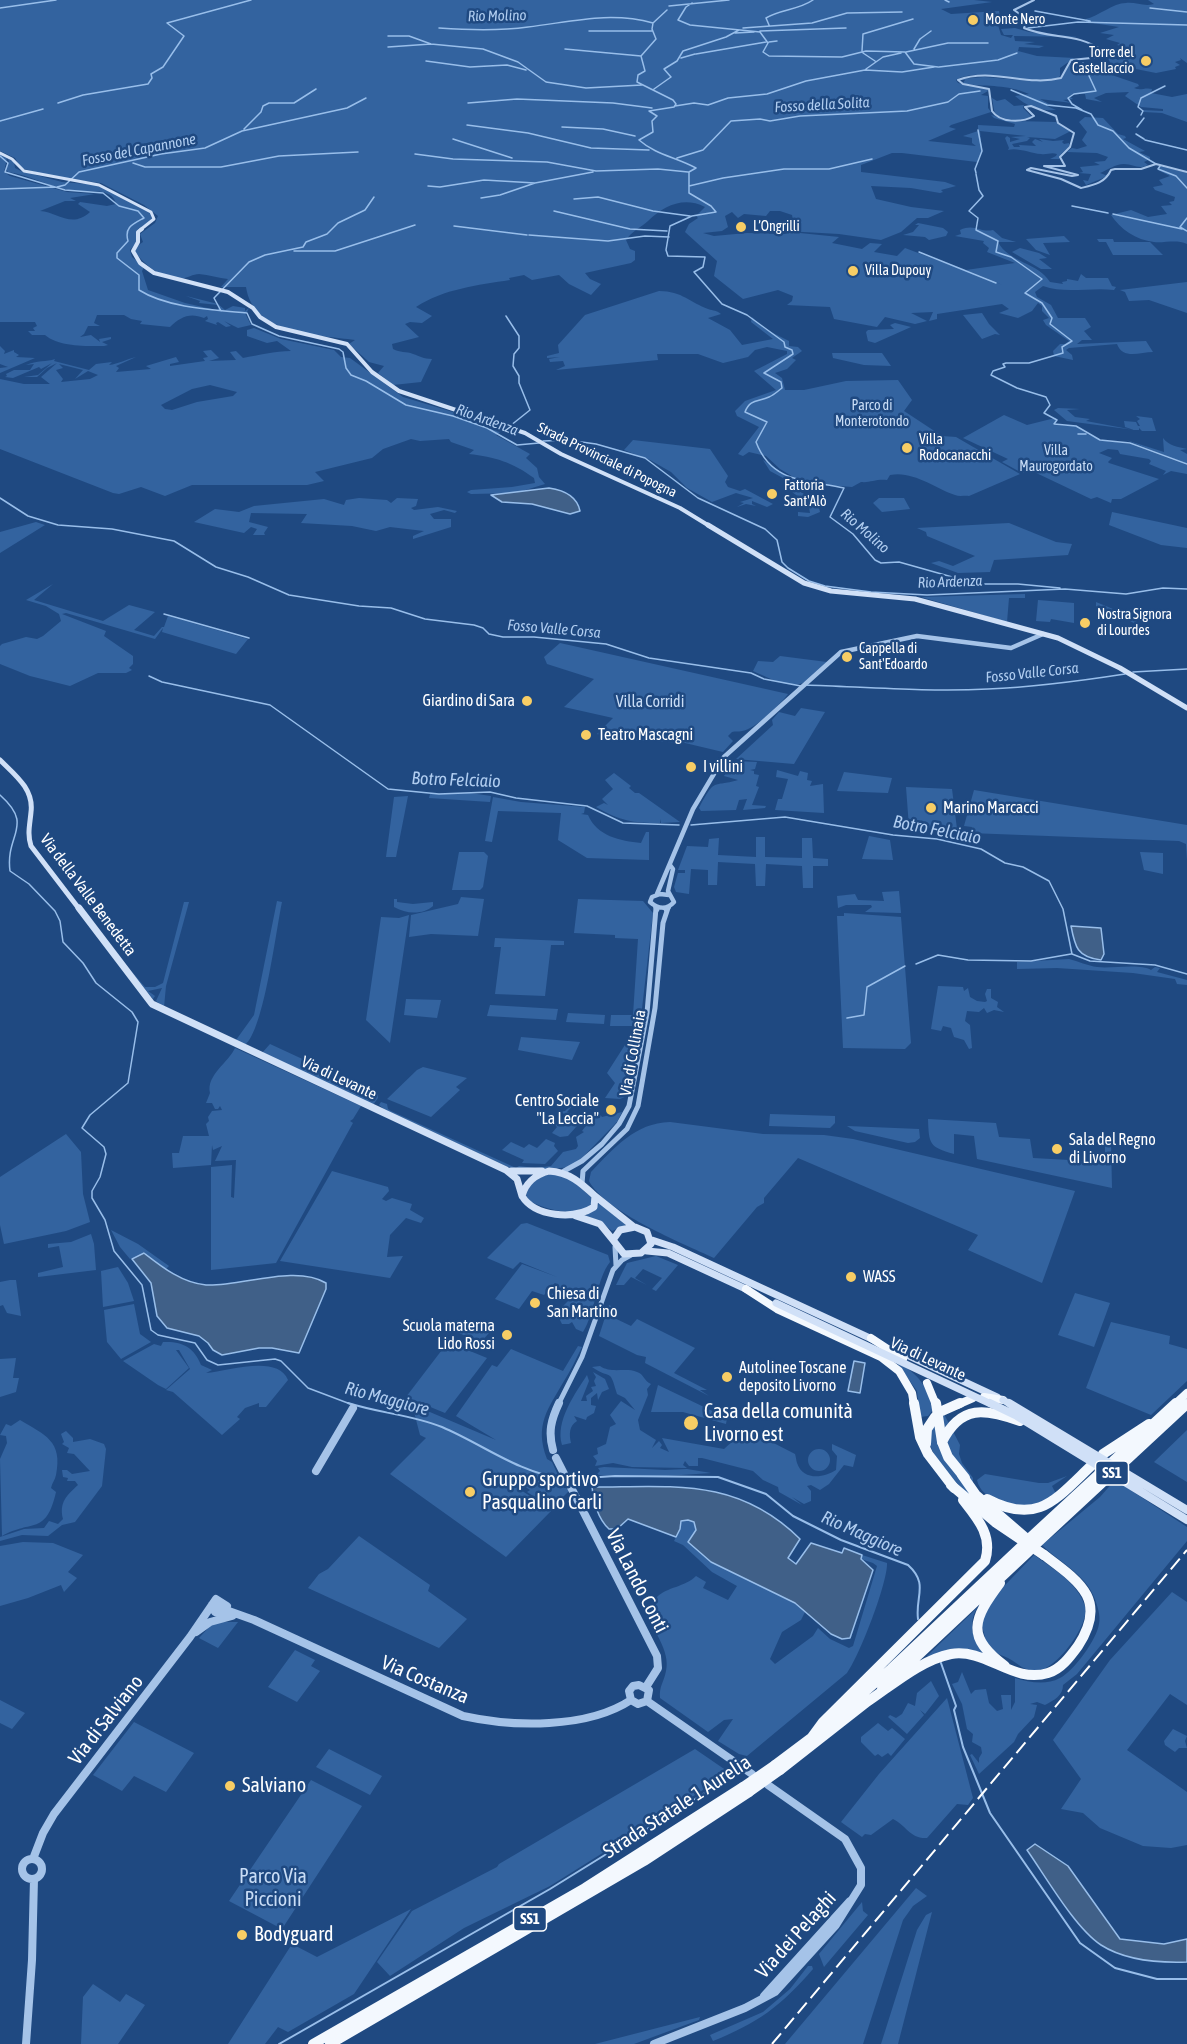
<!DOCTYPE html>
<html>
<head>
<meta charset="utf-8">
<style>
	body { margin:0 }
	canvas { display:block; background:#1f4981 }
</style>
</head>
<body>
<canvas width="1187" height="2044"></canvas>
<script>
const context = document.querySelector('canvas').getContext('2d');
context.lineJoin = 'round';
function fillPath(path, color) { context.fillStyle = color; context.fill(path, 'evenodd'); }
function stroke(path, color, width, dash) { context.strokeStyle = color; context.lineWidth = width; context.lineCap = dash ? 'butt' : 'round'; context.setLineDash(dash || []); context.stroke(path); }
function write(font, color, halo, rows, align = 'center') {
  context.font = font + ' "Asap Condensed",sans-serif'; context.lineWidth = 5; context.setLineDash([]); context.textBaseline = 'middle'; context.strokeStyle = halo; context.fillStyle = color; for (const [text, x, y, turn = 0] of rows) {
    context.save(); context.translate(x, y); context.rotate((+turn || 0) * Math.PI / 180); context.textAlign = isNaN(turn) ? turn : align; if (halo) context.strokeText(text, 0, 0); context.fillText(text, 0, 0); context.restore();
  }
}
const green = new Path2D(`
	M0,0H974L992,2L941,9L951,14L999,11L1001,23L998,25L1001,35L1011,38L1013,35H1004L1001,29L1015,28L1029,32L1078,37L1014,36L1015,41L1035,42L1024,44L1044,46L1039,48L1019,47L1018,51L1037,56L1074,58L1060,68V76L1056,80L1060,79L1069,62L1085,65L1087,68L1114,67L1134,71L1126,74L1106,73L1138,84L1139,86L1134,88C1141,91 1145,87 1152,89L1151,93L1172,97L1187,94V122L1162,113L1144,112L1142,110L1163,111V109L1141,107L1125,96L1129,92L1106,93L1094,98L1102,102L1086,99L1085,94L1077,93L1069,96L1073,99L1063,100L1072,103L1040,99L1049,104L1068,107L1047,106L1056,110C1039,111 1028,107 1015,96L1029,94C1005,84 991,87 966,84L963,83L965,80L960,79L984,77L1032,81C1012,78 971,69 956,80L958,83L987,89L988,91L981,95L988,96V108L991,112L951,125L949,127L956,129L928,141L976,146L972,143V138L963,136L978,131V125L1014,127L1015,124L994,118L991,115L1015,121L1056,122L1071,131L1055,139L1027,137L1030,138L1027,141L1012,144L1014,147H1020L1019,145L1036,146L1032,142L1035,139L1043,142L1039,139L1053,141L1064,140L1062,142L1064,144L1069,143V147L1061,154L1059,159H1050L1056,156L1057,154C1051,152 1047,155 1041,154C1030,153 1017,147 1008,150L1009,148L1005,138L1007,136L1010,138V142L1020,139L1011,137L1026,136L980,131L982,151L977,162L902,153H892L861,165V172L945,182L956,186L941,190L943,192L940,193L911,188L871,186L876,199L911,207L944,211L928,218H917L901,232L881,240L839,234L786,231L793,220L792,215L780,211H770L766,216L744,214L738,218L732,212L725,216L728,227L722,231L703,233L714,236L747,233L785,234L790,232L839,237L832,243L862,249L870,243L882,244L874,252L897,256L905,248L1003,285L966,270L1015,263L987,252L989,248L983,243L984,241L955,236L961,234L960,230C975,223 980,233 993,230L1002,238L1016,242H998C1008,262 1039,263 1050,282L1063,284L1062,282L1067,281V279L1078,281L1081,274L1086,278H1108L1112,286L1116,287L1114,290C1091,287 1065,294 1043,286L1035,292L1037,297L1051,305L1058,318H1085L1091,327L1084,331L1092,340H1082L1077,344L1146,341L1153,352C1140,352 1123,360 1117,344L1069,348L1066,350L1072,355L1073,360L1054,356L1053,351L1060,344H1065L1069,341L1046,325L1043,320L1049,318L1042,311V306L1038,303L1032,311L1018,318L999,313L1009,309L1002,304L937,314V319L929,321L933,312L911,313L927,321L915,324L885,317L877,327L834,319L830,307L787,305L792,301L793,296L778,290L743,299L714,276L717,261L685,232L689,224L698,218L696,216L705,207C683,196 664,206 648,221C640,228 632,231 626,240L630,249L635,251V260L631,263L585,273L590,279L601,284L591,295L569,284L559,275L532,280L524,275L509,278L510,280C478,285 443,289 416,307L432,316L422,323L410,322L405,324L419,337L392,344L393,349C400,353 406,351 413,354C420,356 423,359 432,359L421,382L393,385L378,373L384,366L369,362L349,344L355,340C319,335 253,335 246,287H221L228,279C219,278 209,275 199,274C193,274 187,278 181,279C161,279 143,264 133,249L143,242L140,234L155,223L158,216L144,205L101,183L53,177L21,168L15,158L0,151Z
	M1148,0H1187V63L1180,58L1181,60L1175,62L1180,65L1175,67L1176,69L1156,73L1111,64L1105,53L1118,60L1121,58L1120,53L1115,51L1126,47L1117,45L1120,43L1106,39L1114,35L1100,33L1119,27L1086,22V19C1099,16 1113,3 1126,3C1136,2 1144,7 1154,4Z
	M992,98L997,101L1005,99L1014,106L1024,105L1023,108L1032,117C1022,123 1007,120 995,115Z
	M1085,117L1103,118L1118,134L1125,136L1126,138L1123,139L1145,151L1139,152L1150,157V159L1144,162L1148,165C1138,170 1134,164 1124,164C1115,164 1108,170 1100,173L1108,176L1086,185L1083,180L1088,181L1091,174L1079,173L1083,172L1080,167L1100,165L1094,162L1105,161L1108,157L1097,153L1067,152L1072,148L1077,149L1074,150L1087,146L1082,140L1087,132L1079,122Z
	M0,154L14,162L15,168L21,171L62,182L99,185L151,213L152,220L136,231L137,242L130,250L132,257L144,267L142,271L148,290L185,303L216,310L213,311H226L218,310L219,305L199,303L200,301L186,296L218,304L225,310L233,306L245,308V311L249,308L247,312H231L245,313L251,325L238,328L224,321L231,326L226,327L218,322L216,323L217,325L205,321L208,319L207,316L204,318C190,312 180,317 170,327L140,324L142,321L131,319L124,315H97L94,323L100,326H88L84,334L80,337L91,335L100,342L99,339L111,337V339L102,342L108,345L104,346C85,346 59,347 45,335H32L28,331H35L33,328L37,326L35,322H0ZM7,158L9,161L6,169L8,172C30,175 51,188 75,191C86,193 98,189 108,194C113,196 115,200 116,204L107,206L80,202L78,204L90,212C72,229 57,212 40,211L65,201H76L70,198L95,194L67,192L10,176L4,172Z
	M1160,166L1187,173V244C1177,239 1165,243 1154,242C1136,240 1120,229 1111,215L1131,210L1148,217L1167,214L1161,206L1172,205L1169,202L1174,201L1175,197L1155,190L1153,187L1163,185L1159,180L1170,176L1158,170Z
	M918,223L943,228L948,232L946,236L929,240L925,237L903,235L913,232L919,225H915Z
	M1064,236L1070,242L1043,243L1050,255L1036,250L1026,239Z
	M1097,239H1113L1114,242H1150L1163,255H1113L1106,242H1099Z
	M1020,248L1039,253L1047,258L1039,259L1052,269H1041L1012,252Z
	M1187,282V313L1149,300L1129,301L1125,292L1120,290Z
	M659,291C682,291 691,303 708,309C714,311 716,310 721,314L708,318L730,330L742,345L773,339L751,322L752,317L765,329L789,341V346L798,347L802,351L792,358L796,360L787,369L775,373L782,378L785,390H804L846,381L898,380L912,400L904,411L942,436L956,437L1020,474L969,496C965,495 960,497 955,495C935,488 912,470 890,475L887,480C875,479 870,483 861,482L852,487L813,484L795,478L780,469L766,456L749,452L743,456L738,454L759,427L737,416L735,411L745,401L776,390L754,371L787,354V351L767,347L755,350L748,357L723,363L698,354H657L658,360L556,370L565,366L563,361L550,362L549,359L560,357L547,358V356L559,353L558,345L585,315Z
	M982,313L989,324L1000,335L995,334L982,339L963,315Z
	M895,323L911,327L875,343L868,341L866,332L868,330L894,329L890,325Z
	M254,328L281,339L334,350L341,357L350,358L403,397L506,428L496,435L530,454L526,458L537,468L539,477L545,484L516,493L471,494L467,492L471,490L512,487L535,483L534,478C512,462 495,457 469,454L474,450L451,442L449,439L420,441L411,439L383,449L372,458L315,472L324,481L307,485H192L165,496L141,487L119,494L113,493L0,449V379L24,384H50L41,377L57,363L47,368L37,377H24L38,375L52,363L41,369L39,367L13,378L5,377L7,376L6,374L14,370H30L34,364L26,365C37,360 47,362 55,359L54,361L89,370L96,364L112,362L109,365C119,364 126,359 136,357L116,366L119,368L116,372L151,369L146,366L176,357L179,362L170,364V366L205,361L203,358L208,357L203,351L211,350L219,358L209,361L236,360L230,352L236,351L243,358C259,355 275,351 291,351L277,341L267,343L247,336V330ZM59,364L83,370L75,379L88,371L98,375L90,379L61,382L63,379L56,370L63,368ZM210,385L237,392L233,396L197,402L172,410L165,409L161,405L192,389Z
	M0,346L5,351L4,354L14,350V352L19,355L16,357L35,358L0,373V368L8,367L0,364Z
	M832,353H882L891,366L864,365L833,358Z
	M1058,408L1080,409L1067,410L1075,417L1090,419L1086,421L1134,430L1125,427L1124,421L1136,422L1138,426H1140L1137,421L1140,419L1136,416L1152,418L1156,431H1142L1139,428V430H1135L1067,421L1054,410Z
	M1004,415L1027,425L1055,418L1057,420L1053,425L1076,426L1087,434L1100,440L1130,444L1187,465V474L1171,471L1163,475L1166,471L1149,464L1151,461L1149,459L1120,454L1118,450L1108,449L1099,453L1112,458L1108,462L1109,463L1159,479L1121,499H1112L1111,503L1097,497L1091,499L1030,470L1022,473L1002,462L1008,459L963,438Z
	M1163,438C1169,446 1178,447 1187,449L1180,450L1187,454V464L1126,440L1164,452Z
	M633,440L710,449L728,476L725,482L728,487L740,491L745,489L773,504L767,507L752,501V504L756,506L746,504L737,507L744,503L740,502L753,498L736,493L712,502L687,488L671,472L650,460L624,450Z
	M763,460L792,479L806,485V488L798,487L802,490L799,491L804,494L811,495L818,504L820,512L808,517L798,516V512L810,513L809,507L815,506L809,498C800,497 797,497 790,490L796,485L770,471Z
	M359,498L387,500L391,503L397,498L418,499L416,506L411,508L414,510L438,507L457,511L455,513L444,510L430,514L434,519H451V527L413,539V536L424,531L390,527L376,531L352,526L301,523L307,514L251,513L249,522L268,527L264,533L265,535H253L257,529L251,527L244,533L194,522L215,509L239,512L254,506L324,499L344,505L346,500Z
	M879,498H904L910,509L882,512L873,503Z
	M1112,512L1187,528V548L1161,545L1109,525Z
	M36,522L45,525L0,553V532Z
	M1009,523L1056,542L1072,544L1068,555L994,560L990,572L958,573L931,563L939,561L953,566L975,556L927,536L926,532L917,528Z
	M53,584L34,600L103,621L129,605L155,612L134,630L154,636L162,627H164L168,616L248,639L236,654L162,632L163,628L155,639L66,613L62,614L106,631L104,636L133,656V664L129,668L132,670L126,673H98L70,686L30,676L0,664V646L2,644L26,637L37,639L43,636L61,621L59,614L46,606L26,600Z
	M1025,594V598H1009L1007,622L921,597Z
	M1038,600L1074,603V623L1051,619L1050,622L1036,621Z
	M1096,602L1113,609H1132L1140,619L1134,623L1121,617L1108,616V611L1096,610Z
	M560,643L788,694C781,704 754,730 742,731C738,732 735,731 732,732L728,736L733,741L723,752L685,743L613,739L597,734L613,718L564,707L594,679L547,664L544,657Z
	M780,656L827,662C821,668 813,678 805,682C789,690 767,677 753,671L758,661L773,662Z
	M801,708L825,712L794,764L736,759L773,725L772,720L779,712L795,716Z
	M734,761L757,762L755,769L750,770L754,771V774L759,775L756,786L759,787L752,805L766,806L765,808L743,810L747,799L739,800L736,810L701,811L699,808C716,776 712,788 738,780L724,776Z
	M777,770L798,776L800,771L808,773L807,780L812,781L810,786L823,784L824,813L775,810L778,799H782L788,779L776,777Z
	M844,772L892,778L888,793L837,791Z
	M614,773L631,786L629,788L635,793H639L680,822L661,823V819L660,823C632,823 621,821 596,807L604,803L608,805L602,799L613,789L605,780Z
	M906,787L952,789L957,829L909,827Z
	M974,790L1187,825V860L1186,844L1179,841L970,833L972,827L964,826Z
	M470,793L491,796L490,802L429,798L430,794Z
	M408,796L396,857H386L394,797Z
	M493,797L521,802L585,807L584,813L581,814L588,815C597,836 620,841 641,843L646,832H649V860L587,858L558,840L561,813L498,811L492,842L485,841Z
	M869,836L890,840L893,860L862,859Z
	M756,837H765V857L802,858V838H812L813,858L828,859V866H813V888H803L802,866L766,864L765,886H756L755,864L718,862L717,885H708V870L691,869L689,894L676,892L674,887L678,873H685V870H678L687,846L708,847L709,839L719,838L718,855L756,857Z
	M459,852H484L488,856L483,887L480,890H452Z
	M1140,852L1163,853V874L1144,870Z
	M899,891L901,913L865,912L872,907L871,905H846L838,908L837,896L855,894L858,900L884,901L882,892Z
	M461,897L484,899L478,936L431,934L409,937L411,915L458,904Z
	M394,899H397V902L413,904L433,902V906C423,915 406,914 394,907Z
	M578,899L643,901L653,913L640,1026H610L611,1015H633L638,939L615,938V935L574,933Z
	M277,901L282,902C276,930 264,1030 245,1045L236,1040L254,1015Z
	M184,902H189L166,986L164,1007L156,1001L162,988L148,991L155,996L153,999L127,966L145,987H155L163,983Z
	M844,913L901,917L911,1043L905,1049L843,1048L837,916H844Z
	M409,915L390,1043L366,1020L381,917L399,918Z
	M495,938L564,941V945H551L545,996L495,994L501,947H494Z
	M1069,959C1078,961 1088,966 1097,967C1111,969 1140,963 1151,970L1155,967L1160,968L1157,972L1187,980V985L1177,984L1175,979L1133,973L1057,968L1017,969V962Z
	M938,986L963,987L964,991L968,988L970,997L977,1001L985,1002L987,1001L985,994L987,989H991V998L998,1002L997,1007L1004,1012L994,1010L987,1013L984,1008L979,1012L967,1011L965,1021L970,1025L972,1048L969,1049L964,1040L954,1037L951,1028L943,1026L941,1031L931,1029Z
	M406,999L441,1000L437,1018L404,1015Z
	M490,1005L558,1009L556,1020L487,1016Z
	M568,1013L605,1015L604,1024L566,1022Z
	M632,1034L638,1038L627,1096L620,1099L605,1098L615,1083L607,1073Z
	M521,1037L580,1042L572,1060L518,1050Z
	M270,1044L378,1094V1098L373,1105L262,1053Z
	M235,1048L361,1106L353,1119L350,1121L353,1123L276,1263L211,1270V1167L232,1165L231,1197L234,1198L236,1160L215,1161L222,1146L213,1150L212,1145L211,1165L173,1168L172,1153H179L183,1136H209L206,1124L209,1121L208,1117L212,1111L222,1110L220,1106L218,1109H215L212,1103H206L210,1093C206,1075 229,1062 235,1048Z
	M423,1067L467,1078L456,1087L460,1090L431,1117L387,1099L417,1070Z
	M558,1096L593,1105L591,1109L575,1103L567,1112L583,1119L568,1136L560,1137L552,1133L557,1127L555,1125L565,1114L559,1112L565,1111L570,1106L567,1104L569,1102L556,1099Z
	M381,1102L387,1104L388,1109L391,1111L516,1168L519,1166L535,1168L551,1166L563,1152L576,1149L578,1146L576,1137L584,1132L582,1131L597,1111L602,1117L622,1112L617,1122L575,1165L569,1167C551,1169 526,1173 508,1167L384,1109L379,1105Z
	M770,1114L835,1116V1123L830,1128L769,1126Z
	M928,1119L996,1123L999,1137L1030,1139L1033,1158L1105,1162V1143H1111L1112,1188L977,1159L974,1136L954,1134V1154C929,1147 929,1144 928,1119Z
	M670,1122L763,1134L824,1135L853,1139L1075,1191L1042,1283L968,1250L978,1235L798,1158L764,1198V1203L757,1207L714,1258C682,1243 605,1212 589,1181L591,1172C614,1148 635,1123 670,1122Z
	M847,1126L919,1129L920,1138L915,1142L908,1143L855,1131Z
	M66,1134L81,1152L83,1194L90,1222L66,1231L4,1244L0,1225V1177Z
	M546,1139L555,1143L554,1146L558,1151L545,1164L522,1163L524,1160L502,1150L511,1142L524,1148L529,1144L537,1148Z
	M332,1171L388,1187L389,1191L382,1199L386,1201L392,1198L412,1204L410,1210L424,1218L421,1223L406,1218L390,1235L387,1257L403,1256L390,1278L280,1261Z
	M553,1173L567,1176L592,1198L593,1201C582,1220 549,1210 531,1202L526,1197C528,1182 540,1177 553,1173Z
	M599,1203L626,1225L612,1231L599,1220L585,1216L596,1209Z
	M527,1223L608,1255L610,1262C597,1278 595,1313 583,1332L576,1329L572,1322L569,1324H562L560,1320L563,1314L560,1309L569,1300L549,1294L559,1293L571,1299L575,1297L570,1293V1289L560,1288L555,1283L544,1295L532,1291L519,1309L495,1299L522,1264L557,1277L520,1262L513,1269L487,1258L521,1224Z
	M111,1230L138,1244L169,1266L166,1269L144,1252L130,1259L120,1247Z
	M91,1234L94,1244L96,1270L38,1277V1273L63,1267L59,1246L48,1248V1244L71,1242Z
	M656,1256L678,1265L656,1291L652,1289L662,1278L643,1269L635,1278L647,1285L631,1277L624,1285H616L627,1263Z
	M118,1267L128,1283L134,1301L103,1307L101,1271Z
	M10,1280H16L21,1316L7,1313L3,1305L0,1306V1282Z
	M1075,1293L1110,1303L1094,1347L1058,1335Z
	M134,1304L140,1334L151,1342L121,1359L107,1342L104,1310Z
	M609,1305L613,1307L608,1315L631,1326L637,1319L695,1348L674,1373L707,1390H700L709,1396L645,1363L646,1357L637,1355L599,1336Z
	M465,1322L489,1333L480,1343L457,1332Z
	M1111,1322L1170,1336L1169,1344L1187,1349V1381L1151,1415L1086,1388Z
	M163,1342C182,1341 194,1347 201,1365L212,1370L206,1373C228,1371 278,1354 288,1380L266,1407H259V1403L245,1408L237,1417L240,1419L222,1435L173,1392L166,1390L190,1369L179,1350H176L189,1368L166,1389L158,1385L123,1361L154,1344L161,1346Z
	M448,1342L487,1358L445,1413L406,1397Z
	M578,1346L582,1347C576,1359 571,1370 564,1381C548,1409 534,1425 547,1459L552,1462L564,1488H568L569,1491L552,1508L527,1492L530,1490L524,1486L520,1489L494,1473L552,1510L506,1557L390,1474L426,1438L420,1435L414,1412L418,1407L496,1440L456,1416L492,1365L497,1367L511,1349L563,1371Z
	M16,1358L13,1378H19L16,1392L0,1397V1359Z
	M897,1363C919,1373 927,1387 933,1410L928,1416L920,1417L917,1391Z
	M600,1366C611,1374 626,1367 637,1372C644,1374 644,1381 651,1384L647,1389L648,1395L638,1420L640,1430L656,1440L652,1448L659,1441L662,1445L660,1448L669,1452L662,1438L724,1449L735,1439L737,1428L748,1430L745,1436L750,1438L754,1433L795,1454C796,1457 796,1460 797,1463C803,1481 824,1478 836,1470L837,1456L832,1450V1444L856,1455L853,1467L844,1465L829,1484L820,1490L811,1485L807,1486L811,1491V1501L804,1504L792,1497L802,1505L779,1492L778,1487L763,1480L753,1471L702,1458H698V1466H689L685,1461L683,1465L687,1468L632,1467L613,1463L595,1466L597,1461L593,1456L598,1454L597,1448L606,1444L610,1427L616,1424L610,1415L621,1401L635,1410L625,1398L617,1394C609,1366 612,1381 592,1367Z
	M593,1372L605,1379L609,1389L602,1392L598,1400L597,1393L591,1398V1405L596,1406L594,1413L587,1417L586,1420L574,1416L577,1421C569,1426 569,1434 571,1443L562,1445C555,1421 575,1394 587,1375L589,1381L581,1401H587L586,1396L593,1391L591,1387L596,1386L594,1381L596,1377Z
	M658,1385L727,1418L726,1424L683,1412H651Z
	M944,1414L960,1445L959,1454L962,1463L973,1478V1500C960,1487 924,1454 930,1433C932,1426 939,1420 944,1414Z
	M20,1420C45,1435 63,1441 56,1475C55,1480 52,1483 51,1488L56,1492C46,1536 32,1519 2,1536L0,1459L7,1443L6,1436L0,1435L6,1424L11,1426Z
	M1187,1430V1482L1154,1462Z
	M66,1431L73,1438V1442L90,1439L104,1444L106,1449L102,1486L75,1522L62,1525L48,1536L22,1535L0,1541V1537L24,1529L44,1528L49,1521L58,1524L63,1519C59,1502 67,1495 78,1485L75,1481H67L68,1478L63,1477L62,1470H67L72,1474L90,1471L74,1454L67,1453L69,1448L62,1444L64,1442L61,1434Z
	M808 1460a11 11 0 1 1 22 0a11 11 0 1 1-22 0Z
	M604,1467L665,1470L687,1469L711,1473L651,1477L596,1475L600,1471L598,1468Z
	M985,1474L1039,1483H1048L1067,1476L1052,1486L1056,1494L1029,1508C1010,1504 982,1502 977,1480Z
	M1115,1480L1187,1527V1541L1077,1674L1063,1685C1063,1696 1054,1700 1045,1705L1037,1702L1030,1704L1037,1705L1034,1717L1018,1734L1014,1742L979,1774L970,1755L972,1754L979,1763V1758L982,1753L981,1747L972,1742L973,1734L967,1729L962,1704L952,1684L958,1682L962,1672L971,1694L975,1690L986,1689L989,1703L997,1711L1003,1709L1001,1695H1011V1710L1015,1702V1678C1029,1682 1045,1686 1060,1678C1074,1671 1097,1639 1099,1624C1101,1615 1097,1605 1094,1597C1085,1574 1059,1562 1042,1545L1100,1497Z
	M688,1520L694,1522L696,1530L806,1610L801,1620L782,1632L770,1659L775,1664L813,1636L818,1628L830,1639L849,1648L853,1646L877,1566L873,1563L861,1559L862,1555L887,1563C888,1582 859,1657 847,1673L747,1756L739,1754L718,1741L733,1719L724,1720L708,1732L660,1698C659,1686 664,1682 666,1671C671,1652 652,1627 643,1610C651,1608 651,1602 657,1597C667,1587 685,1587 696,1576L706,1582L703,1588L728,1600L737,1586L712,1572L683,1545L674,1541L680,1529L681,1521Z
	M359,1536L430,1585L428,1591L467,1619L439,1648L308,1588L319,1574L328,1569Z
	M23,1542L53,1543L83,1555L68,1572L77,1578L64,1592L61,1585L28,1598L0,1606V1546Z
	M1034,1555C1053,1569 1077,1582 1085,1606C1090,1624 1058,1667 1040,1670C1023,1672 1021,1665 1008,1658C1003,1656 996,1653 991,1650C984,1645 986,1630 979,1622L985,1606Z
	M1172,1592L1187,1602V1705L1170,1694L1127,1750L1187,1792V1845L1171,1848L1143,1846L1100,1828L1083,1813L1061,1809L1081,1779L1053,1740L1110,1660Z
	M977,1608C966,1627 975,1643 987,1658L974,1652L930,1659L927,1656Z
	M221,1622H238L218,1648L199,1638L211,1625Z
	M295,1650L315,1660L311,1666L320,1671L297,1702L268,1687Z
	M931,1681L939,1696L925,1714L920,1710L924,1715L907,1734L888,1717L890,1715L896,1718L902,1714L908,1703L915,1706L917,1693Z
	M947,1698L973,1798L968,1805L957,1804L927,1838C910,1839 906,1825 893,1819L871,1835L865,1834L862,1837L841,1822L879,1774Z
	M0,1700L25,1713L12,1729L0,1723Z
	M134,1722L194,1753L166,1792L134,1776L122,1791L93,1775Z
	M878,1723L888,1731L892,1728L905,1739L891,1756L888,1753L882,1757L878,1754L875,1756L861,1742V1737Z
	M1173,1729L1187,1736L1185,1741L1187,1748H1179L1175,1752L1165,1745L1164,1741Z
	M329,1749L382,1776L370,1795L316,1767Z
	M695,1749L730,1773L550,1886L464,1928L390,1976L377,1962L412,1911L497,1867L499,1864Z
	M311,1780L362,1806L282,1929L229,1901Z
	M916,1888L927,1896L913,1906L903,1920L863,2044H785Z
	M862,1902L863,1911L868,1915L824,1967L819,1954Z
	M411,1909L354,1994L288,2032L278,2027L265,2044H228L292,1944L317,1957Z
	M932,1912L898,2044H881L917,1930L926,1915Z
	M808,1966H812L813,1969C781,2006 758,2023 713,2041L710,2035L763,2012L790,1989Z
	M93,1984L120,2002L126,1994L145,2005L118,2044H81L83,1997Z
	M700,2017L699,2020L634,2044H595Z`);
const water = new Path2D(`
	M549,488C563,490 577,496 580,511L570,514L532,504L502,502L491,495Z
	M1071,926L1101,928L1104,954L1101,960C1077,957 1075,947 1071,926Z
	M144,1253C162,1267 182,1283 206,1285C240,1287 295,1264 326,1283V1289L299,1353L272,1348H259L222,1355L213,1350L208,1343L199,1336L167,1328L157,1316L151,1283L132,1259Z
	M854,1361L865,1363L860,1393L848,1391Z
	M592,1487C673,1487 737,1477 800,1539L788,1558L796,1564L811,1543L842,1553L844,1548L862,1555L861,1559L873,1570L850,1638L842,1639L831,1634L795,1603L711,1562L688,1542L696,1530L694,1522L688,1520L681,1521L680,1529L676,1537L628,1519L617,1529H609C598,1519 593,1501 592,1487Z
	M1035,1844L1068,1866L1120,1939L1164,1944L1187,1939V1962C1159,1963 1126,1961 1101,1945C1075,1928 1046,1877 1027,1850Z`);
const streamFar1 = new Path2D(`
	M945,0L949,2
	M692,3L686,7L678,20L690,25L760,32L768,43L763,52L769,56L842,57L866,51L905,52L914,64L938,67
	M669,6L729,0
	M0,8L56,0
	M1150,8L1187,12
	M1035,11L1090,21
	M653,23L667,10
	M769,25L766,18C781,9 799,10 813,0
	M439,28C468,30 499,31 528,27C571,22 609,11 653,23L652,29L656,39L641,56L645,71L638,75L637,82L673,100L676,104L674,107L649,111L657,116L652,121L653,132L639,140C656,155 676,157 696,168L689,172V193L711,206L716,212L692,216L670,226L666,250L668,256L705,257L703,267L694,272L722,304L747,315L784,342L785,347L792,350L793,354L764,373L781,382L782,388C778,391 774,395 769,397C758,402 750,399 745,412L767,422L756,442C772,484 808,480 844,488L830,517L853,534L875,560L881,563L899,562L977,584H1018L1060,588
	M743,28L812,23L847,13L902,12
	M1028,28L1078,22L1187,25
	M589,31H652
	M760,31L846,28
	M735,33L754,32
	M388,36H409L431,44L483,49L518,62L546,82L586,88L642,85
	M769,42L777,41
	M388,47L431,44
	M565,49L641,56
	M914,49L920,39L931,31
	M862,51L863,34L913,19
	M906,52L948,43H988
	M863,53L875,61
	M696,54L766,42
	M681,58L695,54
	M426,61L470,67L507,65L526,70
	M939,67L998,60L1017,53
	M866,69L883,57L901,53
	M654,89L671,77L664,69L677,61L683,51L726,37L739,30
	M1011,90L1047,105L1076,108L1091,114L1098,125L1113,131L1129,148L1156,164
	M58,103L83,95L148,84L152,78L151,74L163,67L184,36L167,23L251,0
	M468,103L517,99L613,103L652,108
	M675,106L694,103L708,105L728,98L767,94L806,81L865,70L902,72L934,67
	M1082,110L1072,104L1068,98L1074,94L1096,91L1083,63
	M1141,115L1143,111L1138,107L1141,98L1165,86
	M0,121L43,109
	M467,125L528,133L591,148L649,150
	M562,127L603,129L635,136
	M1137,127L1144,118
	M244,129L261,112L263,106L269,103H294L316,89
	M1136,134L1144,139
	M453,139L512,158
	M1145,140L1187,150
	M415,154L453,159L547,162L596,171L658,169L688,172
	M0,156L8,163L5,172L65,190L103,193L119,206L138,211L144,218C133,224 124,227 128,241L117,253V258L139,275V290C167,308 215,310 247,313L252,324L279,336L339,349L343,352L346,368L351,375L366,381L406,405L453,416L487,428L517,445L539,443
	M677,158L703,150L731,121L760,119L770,121L800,116L907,111L948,102L959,94L980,91
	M133,163L145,167H221L279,156L358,152
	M1160,166L1158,169L1176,176L1187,188
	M976,173L975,169L982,151L978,130
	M976,174L979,190L983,196L969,211L978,218L976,230L998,241L996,252L1011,257L1042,279L1025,293L1042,303L1052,318L1050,324L1072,341L1062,347L1063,353L1029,363H1006L1003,364L1005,367L993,371L991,375L1017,388L1046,397L1050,405L1044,413L1057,420L1054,424L1076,426L1100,440L1130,443L1187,464
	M428,186L440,187L484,180L535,183L593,172
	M689,186L723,178L784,169H829L872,159
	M0,189L57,187L65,185L79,172L161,154L205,148L242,131L347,108L366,98
	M481,198L500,195L535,183
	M574,199L598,197L653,211L690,216
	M1072,206L1108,213
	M554,211L630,229L667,231
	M1113,214L1182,229
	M1187,218L1180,227L1187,231
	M454,226L527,235
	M529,235L608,241L645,236L669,237
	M294,251H335L415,225
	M919,252L996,283
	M221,311L214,298L249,262L265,255L303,247L306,242L327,234L338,223L365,210L374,197
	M506,316L519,336V348L514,354L513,366L519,376V383L530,410L510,426
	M1078,434H1086
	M543,441L567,440L596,444L645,458L698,498L765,529L777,540L782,562L788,568L809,581L825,586L871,592L927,595L1065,589L1126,594L1163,588L1187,589
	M0,498L28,516L58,525L112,529L174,541L216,567L248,577L289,595L359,606L391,608L425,619L474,625L483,628L489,634L503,637H534L606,644L649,658L751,673L764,679L801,686
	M164,614L249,638
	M1133,672L1187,669
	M149,676L162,682L270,705L388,789L439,794L490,792L516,798L587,806L623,823L679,825
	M805,685C866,687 927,692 988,689C1034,687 1080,681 1125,674
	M0,795C35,826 5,834 10,871L29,884L55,911L60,921L63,942L83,963L96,983L132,1012L138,1022L128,1083L90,1115L82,1128L104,1147L106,1154L100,1177L92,1191V1198L105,1220L114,1251L142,1285L151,1330L158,1335L195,1343L207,1360L218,1365L275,1359L281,1361L308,1388L353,1405
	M691,825L785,817L893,835L937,839L981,849L1005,863L1023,867L1049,881L1063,909L1072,954L1090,961L1155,965L1187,974
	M916,964L938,955L968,960L1031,961L1071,954
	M847,1018L864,1015L867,987L905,966`);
const stream = new Path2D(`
	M348,1403C379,1413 412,1415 442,1427C484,1445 517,1472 564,1479
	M569,1479L615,1476L718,1477L766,1494L793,1516L841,1540L908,1565C929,1584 915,1596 918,1619
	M941,1663L956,1706L954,1710L963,1747L990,1813L1080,1943L1115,1968L1157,1979H1187
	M279,2044L550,1889L734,1775`);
const tertiaryFar3 = new Path2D(`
	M1034,0L1014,10L1027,19L1024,28C1052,40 1077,32 1103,51L1101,57L1071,60L1061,78C1026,87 992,67 958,80L963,84L989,89L992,111C1000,123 1022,123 1034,116L1025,107L1031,106L1056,116L1058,123L1074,133L1070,147L1060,157L1065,166H1044L1078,175L1072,176L1031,168L1027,170L1061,179L1081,188C1094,185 1105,183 1111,170L1115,169H1141L1156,164L1187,172`);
const tertiaryFar2 = new Path2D(`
	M657,894L693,809L724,757L841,652L917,636L1011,648L1043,634
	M669,895L660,894L652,897L650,902C658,909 667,910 674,902L668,891L673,869L670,865
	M655,906L657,910
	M666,910L669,907`);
const tertiaryFar1 = new Path2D(`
	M564,1171L582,1161L602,1144L619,1124L629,1106L647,1013L656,908
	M582,1184L583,1171L627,1129L638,1106L655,1008L663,923L668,908
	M615,1247L616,1265
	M558,1405L582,1357L613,1270L622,1260L631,1255`);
const tertiary = new Path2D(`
	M553,1450C548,1432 551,1420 559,1403
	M556,1458L657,1656L658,1668L646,1687
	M316,1471L353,1408
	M212,1605L254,1620L463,1716C513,1727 587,1729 631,1700
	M212,1605L215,1612L230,1615
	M196,1632L210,1622L232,1616
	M631,1700L629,1691L633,1686L639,1685L649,1690L647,1701
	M631,1700L638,1704L647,1701
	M647,1701L752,1774
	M22 1869a10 10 0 1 1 20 0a10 10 0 1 1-20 0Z
	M33,1859L43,1833L54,1814L190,1637L216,1599L227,1606
	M764,1996L850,1901
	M26,2044L32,1960L34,1879
	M654,2044L745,2008L775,1992L836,1925L861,1885V1868L845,1839L768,1785`);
const secondaryFar3 = new Path2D(`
	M0,153L12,159L24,171L99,185L151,212L154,219L140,230`);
const secondaryFar2 = new Path2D(`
	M142,229L138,232V242L133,251L140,263L154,273L228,292L253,308L260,317L276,327L347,344L372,372L399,391L525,433L561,454L680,508L711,527`);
const secondaryFar1 = new Path2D(`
	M708,525L804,583L831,591L915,599L1058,638L1120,668L1187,708
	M0,760C15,775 34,789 31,812C30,824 27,834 31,846L80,910`);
const secondary = new Path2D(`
	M79,908L152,1004L506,1170L517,1179L522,1196
	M511,1171H542
	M549,1171C569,1172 581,1183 595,1196L594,1207C574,1220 535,1217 522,1196C526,1182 535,1175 549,1171Z
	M595,1196L634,1227
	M576,1216L600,1224L613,1240
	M635,1227L647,1232L651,1244L641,1253L624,1254L613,1240L620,1230Z
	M652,1240L673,1247L874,1340
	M647,1251L668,1253L748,1290
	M892,1348L997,1397`);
const trunkFar1 = new Path2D(`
	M746,1289L777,1309L881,1357L899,1371L912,1393L914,1405
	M871,1338L903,1359
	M984,1397L1003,1400
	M957,1405L973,1398
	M1174,1405L1187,1393`);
const trunk = new Path2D(`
	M914,1403L920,1437L928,1454L954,1488
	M942,1411L960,1403
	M926,1444L927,1429L935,1417
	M1103,1454L1149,1424
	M965,1478L948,1457L942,1442C961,1404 985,1409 1020,1421
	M987,1499C1038,1526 1056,1499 1092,1465
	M1031,1537L1176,1403
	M1037,1543L1187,1404
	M1000,1583C973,1619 965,1637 1005,1666
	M882,1689L1029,1551
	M864,1704C890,1687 920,1660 951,1654C986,1648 1013,1684 1048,1673C1061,1669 1070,1657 1078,1646C1108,1600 1080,1582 1044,1555
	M826,1725L891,1669L1022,1546
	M812,1737L823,1722L985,1561C993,1536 978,1519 963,1500
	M775,1765L815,1735
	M780,1770L868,1701
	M313,2044L585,1888L743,1787
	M330,2044L644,1861L749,1792`);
const rail = new Path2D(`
	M772,2044L1187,1550`);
const secondaryBridgeFar1 = new Path2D(`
	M776,1303L993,1405
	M1003,1400L1012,1405`);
const secondaryBridge = new Path2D(`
	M990,1403L1017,1416L1187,1520
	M1009,1403L1187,1510`);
const trunkBridgeFar1 = new Path2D(`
	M927,1383L936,1405`);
const trunkBridge = new Path2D(`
	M936,1403L942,1442
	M962,1475L976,1495L1034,1545
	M951,1485L995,1522L1044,1555
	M743,1787L775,1765
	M749,1792L780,1770`);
const markers = [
	[973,20,6,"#f7cd65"],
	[1146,61,6,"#f7cd65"],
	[741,227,6,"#f7cd65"],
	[853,271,6,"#f7cd65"],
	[907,448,6,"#f7cd65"],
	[772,494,6,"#f7cd65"],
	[1085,623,6,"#f7cd65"],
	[847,657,6,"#f7cd65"],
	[527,701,6,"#f7cd65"],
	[586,735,6,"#f7cd65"],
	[691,767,6,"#f7cd65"],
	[931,808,6,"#f7cd65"],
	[611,1110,6,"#f7cd65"],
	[1057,1149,6,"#f7cd65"],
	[851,1277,6,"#f7cd65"],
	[535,1303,6,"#f7cd65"],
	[507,1335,6,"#f7cd65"],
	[727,1377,6,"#f7cd65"],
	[691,1423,8,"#f7cd65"],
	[470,1492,6,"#f7cd65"],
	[230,1786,6,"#f7cd65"],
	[242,1935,6,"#f7cd65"]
];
const farPoinames = [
	["Monte Nero",985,20],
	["Torre del",1134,53,"right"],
	["Castellaccio",1134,69,"right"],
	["L’Ongrilli",753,227],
	["Villa Dupouy",865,271],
	["Villa",919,440],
	["Rodocanacchi",919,456],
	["Fattoria",784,486],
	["Sant'Alò",784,502],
	["Nostra Signora",1097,615],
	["di Lourdes",1097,631],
	["Cappella di",859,649],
	["Sant'Edoardo",859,665]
];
const farParknames = [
	["Parco di",872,406],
	["Monterotondo",872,422],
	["Villa",1056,451],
	["Maurogordato",1056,467]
];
const farStreetnames = [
	["Strada Provinciale di Popogna",607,460,26]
];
const farWaternames = [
	["Rio Molino",497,16,-1],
	["Fosso della Solita",822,105,-3],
	["Fosso del Capannone",139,150,-11],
	["Rio Ardenza",487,420,20],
	["Rio Molino",865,531,41],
	["Rio Ardenza",950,582,-2],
	["Fosso Valle Corsa",554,629,5],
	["Fosso Valle Corsa",1032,673,-6]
];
const shields = [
	[1112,1473,33],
	[530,1919,33]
];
const shieldNames = [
	["SS1",1112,1473],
	["SS1",530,1919]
];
const poiNames = [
	["Giardino di Sara",515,701,"right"],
	["Teatro Mascagni",598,735],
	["I villini",703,767],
	["Marino Marcacci",943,808],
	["Centro Sociale",599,1101,"right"],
	["\"La Leccia\"",599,1119,"right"],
	["Sala del Regno",1069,1140],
	["di Livorno",1069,1158],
	["WASS",863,1277],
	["Chiesa di",547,1294],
	["San Martino",547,1312],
	["Scuola materna",495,1326,"right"],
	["Lido Rossi",495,1344,"right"],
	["Autolinee Toscane",739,1368],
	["deposito Livorno",739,1386]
];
const parkNames = [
	["Villa Corridi",650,702]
];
const streetNames = [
	["Via della Valle Benedetta",88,895,53],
	["Via di Collinaia",633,1053,-80],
	["Via di Levante",339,1078,25],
	["Via di Levante",928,1359,25]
];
const waterNames = [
	["Botro Felciaio",456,780,2],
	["Botro Felciaio",937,830,11],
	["Rio Maggiore",387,1399,15],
	["Rio Maggiore",862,1534,24]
];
const nearPoinames = [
	["Casa della comunità",704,1412],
	["Livorno est",704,1435],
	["Gruppo sportivo",482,1480],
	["Pasqualino Carli",482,1503],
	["Salviano",242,1786],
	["Bodyguard",254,1935]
];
const nearStreetnames = [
	["Via Lando Conti",637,1581,63],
	["Via Costanza",425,1680,23],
	["Via di Salviano",106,1720,-52],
	["Strada Statale 1 Aurelia",677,1807,-33],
	["Via dei Pelaghi",796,1935,-48]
];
const nearParknames = [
	["Parco Via",273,1877],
	["Piccioni",273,1900]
];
fillPath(green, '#33639f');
fillPath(water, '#406088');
stroke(water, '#98beea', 1.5);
stroke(streamFar1, '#98beea', 1.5);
stroke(stream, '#98beea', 2);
stroke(tertiaryFar3, '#a5c3e8', 2);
stroke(tertiaryFar2, '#a5c3e8', 4.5);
stroke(tertiaryFar1, '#a5c3e8', 5);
stroke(tertiary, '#a5c3e8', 8);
stroke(secondaryFar3, '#d0e0f7', 3);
stroke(secondaryFar2, '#d0e0f7', 4);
stroke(secondaryFar1, '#d0e0f7', 5);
stroke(secondary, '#d0e0f7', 7);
stroke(trunkFar1, '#f3f8fe', 8);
stroke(trunk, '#f3f8fe', 10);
stroke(rail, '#fff', 2, [14, 6]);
stroke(secondaryBridgeFar1, '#d0e0f7', 7);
stroke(secondaryBridge, '#d0e0f7', 8);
stroke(trunkBridgeFar1, '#f3f8fe', 8);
stroke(trunkBridge, '#f3f8fe', 10);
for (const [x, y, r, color] of markers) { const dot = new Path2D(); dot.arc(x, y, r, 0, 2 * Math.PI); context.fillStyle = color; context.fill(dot); stroke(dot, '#1f4981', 2); }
write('14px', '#fff', '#1f4981', farPoinames, 'left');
write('14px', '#c9ddf6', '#1f4981', farParknames);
write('14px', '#fff', '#1f4981', farStreetnames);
write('italic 15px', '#b0cdf0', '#1f4981', farWaternames);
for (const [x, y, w] of shields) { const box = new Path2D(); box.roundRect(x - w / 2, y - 12, w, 24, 4.5); context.fillStyle = '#1f4981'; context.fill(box); stroke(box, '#fff', 1.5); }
write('bold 15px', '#fff', null, shieldNames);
write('16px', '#fff', '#1f4981', poiNames, 'left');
write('16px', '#c9ddf6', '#1f4981', parkNames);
write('16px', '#fff', '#1f4981', streetNames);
write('italic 18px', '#b0cdf0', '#1f4981', waterNames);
write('20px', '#fff', '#1f4981', nearPoinames, 'left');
write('20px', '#fff', '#1f4981', nearStreetnames);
write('20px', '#c9ddf6', '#1f4981', nearParknames);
</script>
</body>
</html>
